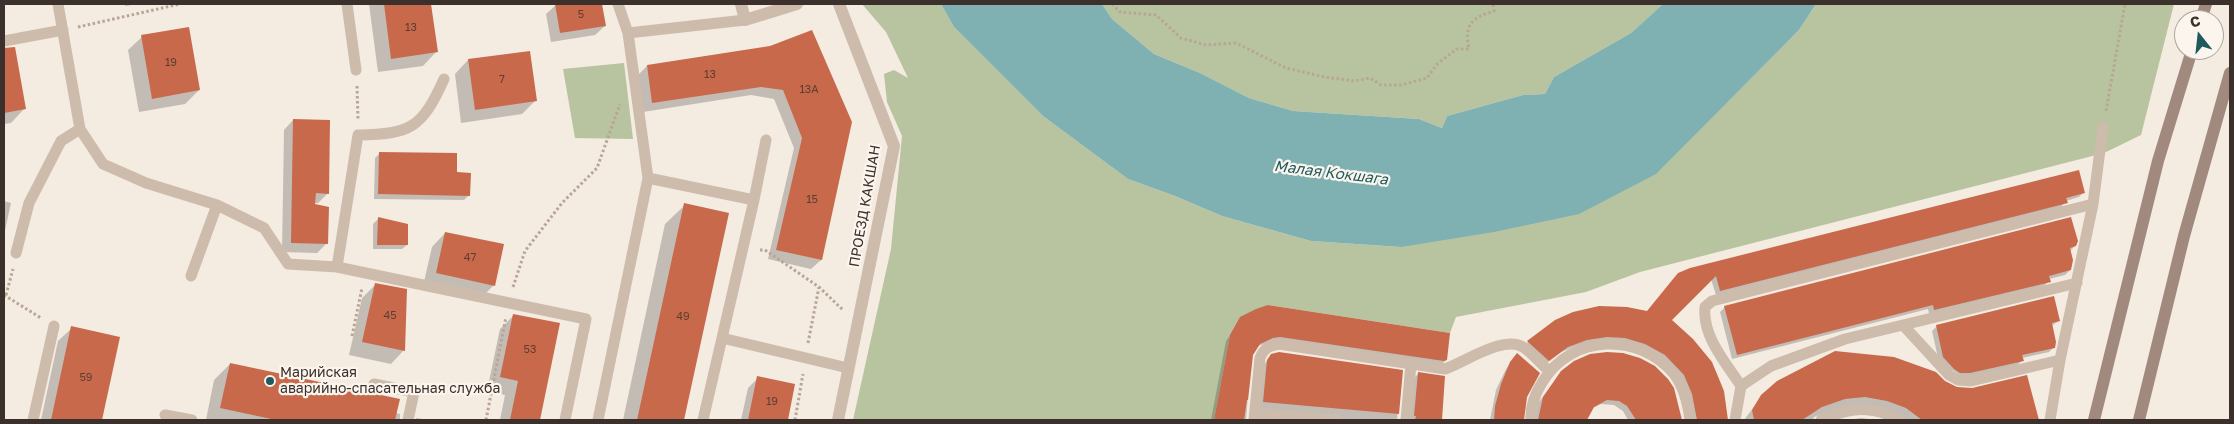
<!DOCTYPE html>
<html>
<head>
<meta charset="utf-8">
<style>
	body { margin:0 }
	#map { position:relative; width:2234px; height:424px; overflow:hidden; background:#f4ebe1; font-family:"Golos Text",sans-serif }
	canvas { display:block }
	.frame { position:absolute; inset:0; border:5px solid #3b302b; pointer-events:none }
	.north { position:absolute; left:2174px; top:10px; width:50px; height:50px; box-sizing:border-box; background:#fbf5ee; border:1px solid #aea6a0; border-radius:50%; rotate:344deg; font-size:14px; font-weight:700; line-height:20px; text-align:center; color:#3b302b }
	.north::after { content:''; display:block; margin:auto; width:18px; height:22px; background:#1f5a5e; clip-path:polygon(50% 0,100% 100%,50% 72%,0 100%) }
</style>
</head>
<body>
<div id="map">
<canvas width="2234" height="424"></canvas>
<div class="frame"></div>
<div class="north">С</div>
</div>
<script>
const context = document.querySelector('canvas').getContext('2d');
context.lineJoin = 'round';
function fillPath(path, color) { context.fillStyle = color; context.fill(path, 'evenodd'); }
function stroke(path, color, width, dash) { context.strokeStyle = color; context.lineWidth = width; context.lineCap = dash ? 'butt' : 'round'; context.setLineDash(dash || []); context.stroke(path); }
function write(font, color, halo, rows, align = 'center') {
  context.font = font + ' "Golos Text",sans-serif'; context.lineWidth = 4.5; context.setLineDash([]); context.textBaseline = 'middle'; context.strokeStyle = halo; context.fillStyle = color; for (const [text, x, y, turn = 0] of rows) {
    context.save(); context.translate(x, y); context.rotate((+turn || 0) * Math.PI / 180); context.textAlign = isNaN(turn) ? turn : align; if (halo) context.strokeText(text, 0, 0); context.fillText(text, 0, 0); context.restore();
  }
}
const green = new Path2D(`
	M862,4H941L954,27L1043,116L1128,179L1175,196L1222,216L1311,241L1401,247L1741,88L1799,30L1816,4H2174L2141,135L2104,153L1640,272L1586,292L1456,317L1450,333L1268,305L1230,335L1214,420H853L891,249L902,136L887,102L884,74L894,70L908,78L886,32Z
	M1102,4H1663L1631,33L1554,77L1545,94L1523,95L1447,116L1442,128L1419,119L1293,111L1249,98L1200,73L1154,54L1112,19Z
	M624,63L633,139L575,138L563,69Z`);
const water = new Path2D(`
	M941,4H1102L1112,19L1154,54L1200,73L1249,98L1293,111L1419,119L1442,128L1447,116L1523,95L1545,94L1554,77L1631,33L1663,4H1816L1799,30L1656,174L1579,214L1494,232L1401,247L1311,241L1222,216L1175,196L1128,179L1043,116L954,27Z`);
const shadow = new Path2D(`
	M125,4H139L125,6Z
	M369,4H430L436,52L423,66L378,72Z
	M601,4L605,26L595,35L551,42L546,14L556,5Z
	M142,37L199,90L185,104L139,112L128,50Z
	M770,48L851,122L821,260L811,269L768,259L794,148L774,99L751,95L643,112L638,75L647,66Z
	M15,53L24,109L11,123L4,124V55Z
	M468,60L535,101L522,114L461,123L455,74Z
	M293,120L328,193L318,203H314L327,243L317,253L282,252L284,130Z
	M380,153L455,174L469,195L464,200L374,199L375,158Z
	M2083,193L2079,197L2066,201L2061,207L1716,295L1711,279L1670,320L1722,392L1727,420H1692L1679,380L1640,348L1581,344L1561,352L1544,365L1524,346L1528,342L1647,313L1673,279Z
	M4,201L11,203L4,235Z
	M685,205L727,214L682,420H623L665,224Z
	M378,219L407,245L402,249H373V224Z
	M445,233L494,285L480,299L423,286L432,247Z
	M2075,246L2070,251V270L2065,275L2049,279V281L2044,286L1929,314L1928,309L1732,359L1720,312L1725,307Z
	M376,284L404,350L391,364L349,355L362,298Z
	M514,315L559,324L538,420H500L505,395L487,391L500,329Z
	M1241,318L1446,360L1441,365L1274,341L1258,346L1251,357L1246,420H1211L1226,341Z
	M2059,321L2051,326L2054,347L2049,352L2022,358V360L2018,365L1965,378L1939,362L1932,331L1937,326Z
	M72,328L119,338L101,420H41L58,341Z
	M1272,355L1402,371L1397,420H1337L1259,411L1263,366Z
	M1513,359L1524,403L1522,420H1490L1496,390L1506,369Z
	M230,364L400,414V420H206L214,380Z
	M1562,372L1673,388L1681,420H1628L1623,411L1614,405L1601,404L1591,409L1587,420H1535L1538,403Z
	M1418,374L1444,377L1440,420H1410L1413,379Z
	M758,378L794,385L786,420H741L748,388Z
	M1944,382L2037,419L1901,420L1833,410L1814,417L1813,420H1744L1762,396Z
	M417,418L428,420H414Z
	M1861,418L1877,420H1848Z`);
const building = new Path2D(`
	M384,4H431L438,52L391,59Z
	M555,4H602L606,26L560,33Z
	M189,27L200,90L152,99L141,35Z
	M812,30L852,122L822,260L776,250L802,138L783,90L761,87L652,103L647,65L770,46Z
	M15,47L26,109L4,113V48Z
	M530,51L537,101L475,110L468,59Z
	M293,119L330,120L329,194L316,193L315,204L329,207L328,244L291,243Z
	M379,152L457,153V172L471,173L470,196L378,194Z
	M2079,170L2085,193L2066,198L2068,203L1720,291L1716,276L1672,320L1693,339L1712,362L1724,391L1728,420H1697L1692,394L1684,375L1665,355L1645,344L1625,338L1607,337L1587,340L1568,347L1549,361L1527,341L1555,320L1573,312L1599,306L1627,307L1647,311L1678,273L1690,268Z
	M684,203L729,213L684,420H637Z
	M378,217L408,224V245H377Z
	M2071,217L2078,241L2076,246L2070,248L2073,260L2071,270L2049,276L2051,282L1934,310L1933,305L1737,355L1724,306Z
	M445,232L504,244L495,286L436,273Z
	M375,283L407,289L405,351L362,342Z
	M2054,296L2060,321L2052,323L2056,342L2055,348L2022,355L2024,361L1970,373H1960L1954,369L1943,357L1936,325Z
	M1268,305L1450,333L1447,360L1444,361L1280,337L1273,338L1260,344L1253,355L1248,400H1247L1244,420H1214L1230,335L1240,317L1256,309Z
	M513,314L560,323L540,420H510L518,381L500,377Z
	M71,326L120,337L102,420H51Z
	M1835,351L1894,357L1936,372L1945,381L1957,387L1972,388L2027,375L2039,420H1922L1906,408L1887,401L1865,397L1845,399L1822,407L1802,420H1754L1752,410L1761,395L1777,381Z
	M1279,352L1403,370L1399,414L1263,402L1267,360L1271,354Z
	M1607,352L1623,353L1640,358L1655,366L1668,379L1674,388L1682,420H1636L1627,406L1619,401L1607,400L1594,407L1587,420H1538L1543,397L1561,371L1574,361L1590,354Z
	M1517,353L1540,373L1527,397L1524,420H1494L1495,406L1501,384L1510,362Z
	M230,363L400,399L395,420H276L220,408Z
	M1418,372L1445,376L1442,420H1415L1416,416H1414Z
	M757,376L795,384L788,420H748Z`);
const path = new Path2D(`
	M1112,4L1120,12L1156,15L1181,38L1206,45L1236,43L1286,68L1325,77L1354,81L1370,78L1381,85H1401L1427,78L1437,64L1457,49H1469C1464,25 1471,18 1494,11L1493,4
	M78,27L180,4
	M357,86L358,120
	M2106,111L2125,4
	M760,250H765L819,287L843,310
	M513,287L525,251L562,203L597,168L620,104
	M4,295L41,318
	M6,295L13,269
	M352,336L362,288
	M808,343L819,287
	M486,420L506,317
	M795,420L803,374`);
const service = new Path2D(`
	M58,4L80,129L103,164L146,183L217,205L264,228L288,264L337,267L586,319L565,420
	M347,4L356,70
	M628,33L745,20
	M4,41L63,30
	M648,178L754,200L703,420
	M754,200L766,140
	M16,253L29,203L61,141L80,129
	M337,267L358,135C411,134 422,128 444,79
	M191,276L217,205
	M1903,325L1949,375L1958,380L1971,381L2060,360
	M722,338L848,368
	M374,384L414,392L408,420
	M1741,386L1771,366L1845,339L2077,283
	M1255,413L1336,420
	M165,415L192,420
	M33,420L54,326
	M598,420L648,178L628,33L618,4
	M1254,420L1260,358C1264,348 1269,346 1279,344L1445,369C1465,362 1504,335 1523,347C1532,353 1541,364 1549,371
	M1406,420L1411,364
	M1531,420C1530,406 1536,392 1543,381C1572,334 1639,332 1674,374C1684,387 1688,404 1690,420
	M1735,420L1741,386C1726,363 1702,336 1705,307L1712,301L2093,204
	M1821,420C1850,407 1872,405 1900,420
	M2050,420L2060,360L2093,204L2103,127`);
const minor = new Path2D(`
	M741,4L745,20L797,4
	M838,420L894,146L839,4`);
const secondary = new Path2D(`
	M2201,20L2206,4
	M2094,420L2158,161L2192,50
	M2139,420L2184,236L2230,73`);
const markers = [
	[270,381,5,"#1f5a5e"]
];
const numberNames = [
	["5",581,15],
	["13",411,28],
	["19",171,63],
	["13",710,75],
	["7",502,80],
	["13А",809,90],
	["15",812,200],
	["47",470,258],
	["45",390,316],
	["49",683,317],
	["53",530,350],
	["59",86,378],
	["19",772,402]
];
const streetNames = [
	["ПРОЕЗД КАКШАН",865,206,-80]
];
const poiNames = [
	["Марийская",280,373],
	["аварийно-спасательная служба",280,389]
];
const waterNames = [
	["Малая Кокшага",1331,173,7]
];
fillPath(green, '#b8c4a0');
fillPath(water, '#7fb0b2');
fillPath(shadow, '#0003');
fillPath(building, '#c8694b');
stroke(path, '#b9a596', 3, [2.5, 2.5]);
stroke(service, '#cdbbac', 11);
stroke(minor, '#cdbbac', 12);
stroke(secondary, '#a18a7d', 12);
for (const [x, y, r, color] of markers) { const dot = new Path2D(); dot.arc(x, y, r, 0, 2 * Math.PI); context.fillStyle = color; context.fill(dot); stroke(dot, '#fbf5ee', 2); }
write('11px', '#5e3e33', null, numberNames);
write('14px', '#3b302b', '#fbf5ee', streetNames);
write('14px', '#3b302b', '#fbf5ee', poiNames, 'left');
write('italic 15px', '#1f5a5e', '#fbf5ee', waterNames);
</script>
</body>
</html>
